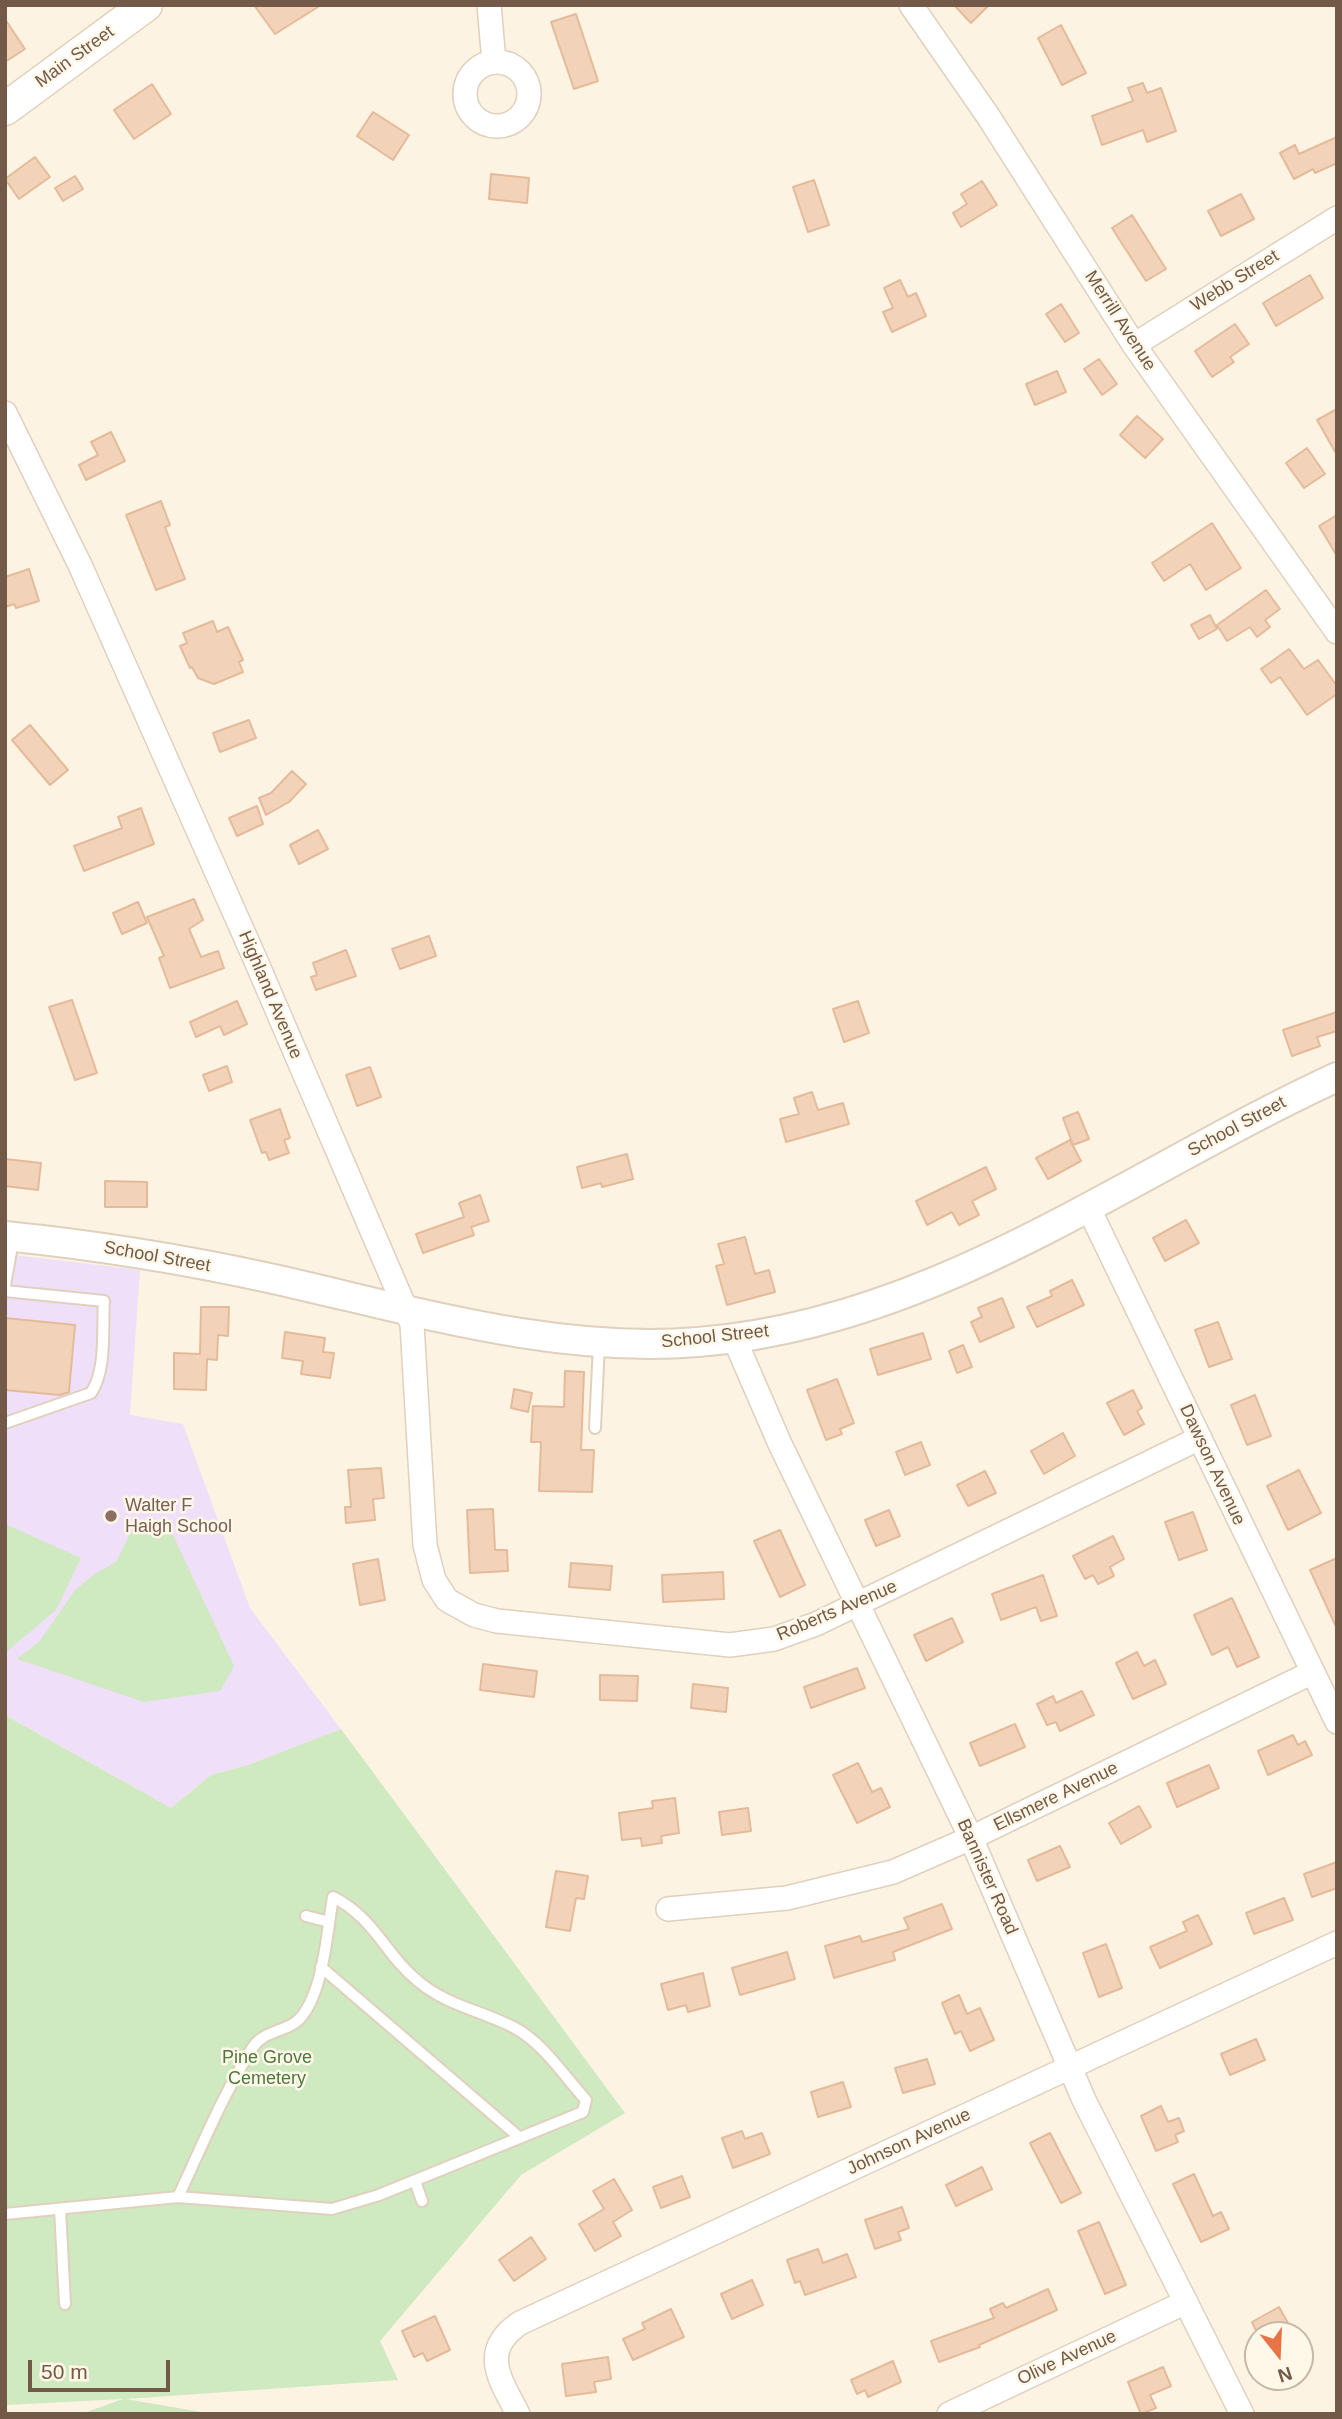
<!DOCTYPE html>
<html>
<head>
<meta charset="utf-8">
<style>
	body { margin:0 }
	#map { position:relative; width:1342px; height:2419px; overflow:hidden; background:#fcf3e2; font-family:Arial,sans-serif }
	canvas { display:block }
	.frame { position:absolute; inset:0; border:7px solid #735a48; pointer-events:none }
	.north { position:absolute; left:1244px; top:2321px; width:70px; height:70px; box-sizing:border-box; background:#fff7e8; border:2px solid #c7b8a8; border-radius:50%; rotate:162deg; font-size:19px; font-weight:700; line-height:28px; text-align:center; color:#735a48 }
	.north::after { content:''; display:block; margin:auto; width:24px; height:32px; background:#e77446; clip-path:polygon(50% 0,100% 100%,50% 72%,0 100%) }
	.scale { position:absolute; left:28px; top:2360px; width:142px; height:32px; box-sizing:border-box; border:4px solid #735a48; border-top:0; padding-left:9px; font-size:21px; line-height:24px; white-space:nowrap; color:#735a48; -webkit-text-stroke:5px #fff7e8; paint-order:stroke }
</style>
</head>
<body>
<div id="map">
<canvas width="1342" height="2419"></canvas>
<div class="frame"></div>
<div class="north">N</div>
<div class="scale">50 m</div>
</div>
<script>
const context = document.querySelector('canvas').getContext('2d');
context.lineJoin = 'round';
function fillPath(path, color) { context.fillStyle = color; context.fill(path, 'evenodd'); }
function stroke(path, color, width, dash) { context.strokeStyle = color; context.lineWidth = width; context.lineCap = dash ? 'butt' : 'round'; context.setLineDash(dash || []); context.stroke(path); }
function write(font, color, halo, rows, align = 'center') {
  context.font = font + ' Arial,sans-serif'; context.lineWidth = 5; context.setLineDash([]); context.textBaseline = 'middle'; context.strokeStyle = halo; context.fillStyle = color; for (const [text, x, y, turn = 0] of rows) {
    context.save(); context.translate(x, y); context.rotate((+turn || 0) * Math.PI / 180); context.textAlign = isNaN(turn) ? turn : align; if (halo) context.strokeText(text, 0, 0); context.fillText(text, 0, 0); context.restore();
  }
}
const education = new Path2D(`
	M5,1254L140,1270L130,1415L183,1424L250,1608L341,1729L248,1765L211,1775L171,1808L5,1715Z`);
const green = new Path2D(`
	M156,1523L173,1535L234,1666L220,1691L144,1702L17,1659L40,1641L75,1590L96,1573L116,1562L133,1528Z
	M5,1524L81,1558L56,1610L5,1653Z
	M5,1715L171,1808L211,1775L248,1765L341,1729L625,2113L521,2175L380,2341L398,2380L126,2399L212,2414H81L123,2399L5,2405Z`);
const building = new Path2D(`
	M254,5H321L275,34Z
	M954,5H989L971,23Z
	M576,14L598,81L574,89L551,22Z
	M5,19L25,49L5,62Z
	M1061,25L1086,73L1062,85L1038,38Z
	M1143,83L1147,93L1161,88L1176,131L1147,142L1143,130L1102,145L1092,116L1133,101L1128,88Z
	M152,84L171,114L134,139L114,110Z
	M373,112L409,135L393,160L357,136Z
	M1337,137V163L1315,173L1313,169L1294,179L1280,153L1295,145L1299,154Z
	M35,157L50,177L19,199L5,179Z
	M491,174L529,178L527,203L489,199Z
	M75,176L83,189L63,201L55,188Z
	M814,180L829,225L808,232L793,187Z
	M982,181L997,205L961,227L953,213L967,204L961,194Z
	M1241,194L1254,219L1221,236L1208,211Z
	M1132,215L1166,269L1146,281L1112,228Z
	M1310,275L1323,298L1276,326L1263,303Z
	M900,280L908,297L916,293L926,316L892,332L883,312L893,308L884,288Z
	M1061,304L1079,333L1065,342L1046,314Z
	M1235,324L1249,344L1230,357L1234,362L1212,377L1195,351Z
	M1099,359L1117,384L1102,395L1084,369Z
	M1057,371L1066,392L1035,405L1026,384Z
	M1337,409V455L1317,420Z
	M1137,416L1163,439L1145,458L1120,435Z
	M111,432L125,461L86,480L79,465L98,455L91,442Z
	M1307,448L1325,474L1304,488L1286,463Z
	M161,501L170,525L165,527L185,579L156,590L126,515Z
	M1337,515V556L1319,526Z
	M1212,523L1241,568L1206,590L1190,564L1164,581L1152,563Z
	M29,569L39,601L16,608L14,604L5,607V577Z
	M1266,590L1280,609L1265,620L1270,627L1257,637L1250,627L1227,641L1217,625Z
	M1210,615L1217,629L1199,639L1191,625Z
	M213,621L217,632L228,627L243,660L239,662L243,672L214,684L198,678L192,667L190,668L180,646L187,643L183,633Z
	M1289,649L1304,669L1318,660L1337,686V694L1307,715L1280,677L1271,683L1261,669Z
	M249,720L256,738L220,752L213,733Z
	M30,725L68,770L50,785L12,740Z
	M292,771L306,784L289,802L266,815L259,798L271,793Z
	M257,806L263,824L237,836L229,818Z
	M141,808L154,844L84,871L74,846L122,828L118,817Z
	M318,830L328,849L299,864L290,845Z
	M194,899L203,920L189,929L201,957L218,951L224,968L170,988L159,958L164,956L147,917Z
	M138,902L147,923L122,934L113,913Z
	M429,936L436,956L400,969L392,949Z
	M346,950L356,976L316,990L311,977L317,975L313,963Z
	M72,1000L97,1073L75,1080L49,1007Z
	M237,1001L247,1024L224,1035L220,1026L196,1037L190,1022Z
	M858,1001L869,1033L844,1042L833,1009Z
	M1337,1012V1031L1317,1037L1320,1046L1292,1056L1283,1030Z
	M227,1066L232,1082L209,1091L203,1075Z
	M370,1067L381,1097L357,1106L346,1075Z
	M812,1092L818,1110L843,1103L849,1124L786,1142L780,1119L799,1114L794,1098Z
	M280,1109L290,1138L284,1140L289,1153L269,1160L266,1152L262,1153L250,1120Z
	M1078,1112L1089,1139L1073,1145L1063,1118Z
	M1070,1140L1081,1161L1048,1179L1036,1158Z
	M627,1154L633,1179L602,1187L601,1183L582,1188L577,1167Z
	M5,1159L41,1163L38,1190L5,1186Z
	M986,1167L996,1189L972,1201L979,1215L959,1225L952,1212L927,1225L916,1201Z
	M105,1181L147,1182V1207H105Z
	M480,1195L489,1221L471,1227L474,1235L423,1253L416,1234L464,1217L459,1203Z
	M1186,1220L1199,1243L1165,1261L1153,1238Z
	M745,1237L755,1274L769,1270L775,1292L727,1305L716,1266L724,1264L718,1244Z
	M1072,1280L1084,1305L1037,1327L1027,1307L1052,1296L1050,1291Z
	M1002,1298L1014,1327L980,1342L971,1322L982,1317L978,1308Z
	M201,1307H229L228,1336L218,1335L217,1360L207,1359L206,1390L174,1389V1353L200,1354Z
	M5,1318L75,1325L69,1392L60,1395L5,1390Z
	M1218,1322L1232,1359L1209,1367L1195,1330Z
	M285,1332L325,1338L323,1352L334,1353L330,1378L301,1374L303,1361L282,1358Z
	M923,1333L931,1359L878,1375L870,1349Z
	M963,1345L972,1367L957,1373L949,1351Z
	M565,1371L584,1372L581,1450H594L592,1492L539,1491L541,1442H531L533,1406L564,1407Z
	M837,1379L854,1423L840,1429L842,1434L826,1440L807,1390Z
	M514,1389L532,1393L528,1412L511,1408Z
	M1133,1390L1142,1408L1137,1411L1144,1424L1124,1435L1107,1403Z
	M1255,1395L1271,1436L1247,1445L1231,1405Z
	M1063,1433L1075,1456L1044,1474L1031,1451Z
	M921,1442L930,1465L905,1475L896,1452Z
	M381,1468L384,1498L373,1499L375,1520L346,1523L345,1507H351L348,1470Z
	M1299,1470L1321,1513L1288,1530L1267,1486Z
	M985,1471L996,1493L968,1506L957,1485Z
	M493,1509L495,1550H507L508,1571L470,1573L467,1510Z
	M889,1510L900,1536L876,1546L865,1520Z
	M1193,1512L1207,1550L1179,1560L1165,1522Z
	M780,1530L805,1585L780,1597L754,1541Z
	M1113,1536L1124,1559L1110,1567L1114,1576L1098,1584L1093,1575L1085,1579L1073,1556Z
	M1337,1558V1629L1310,1570Z
	M378,1559L385,1600L360,1605L353,1564Z
	M571,1563L612,1566L610,1590L569,1587Z
	M723,1572L724,1599L663,1602L662,1575Z
	M1043,1575L1057,1616L1041,1621L1036,1607L1001,1620L992,1594Z
	M1232,1598L1259,1657L1237,1667L1228,1647L1212,1655L1194,1615Z
	M952,1618L963,1642L926,1661L914,1635Z
	M1137,1652L1144,1666L1155,1660L1166,1684L1133,1699L1116,1663Z
	M483,1664L537,1671L534,1697L480,1690Z
	M857,1668L865,1688L811,1708L804,1687Z
	M600,1675L638,1676L637,1701L600,1700Z
	M693,1684L728,1688L726,1712L691,1708Z
	M1082,1691L1094,1715L1060,1731L1056,1722L1047,1725L1037,1704L1053,1696L1056,1703Z
	M1015,1724L1025,1747L980,1766L970,1743Z
	M1293,1735L1298,1745L1305,1741L1312,1755L1268,1775L1258,1751Z
	M858,1763L872,1792L881,1788L890,1807L857,1823L833,1775Z
	M1209,1765L1219,1788L1177,1807L1167,1783Z
	M675,1798L679,1833L661,1836L662,1843L642,1846L641,1838L622,1840L619,1813L653,1808L652,1801Z
	M1139,1806L1151,1827L1121,1844L1109,1823Z
	M748,1808L751,1831L722,1835L719,1812Z
	M1060,1846L1070,1867L1037,1881L1028,1860Z
	M1337,1862V1888L1312,1897L1304,1874Z
	M556,1871L588,1876L584,1899L576,1898L570,1931L546,1927Z
	M1284,1898L1293,1920L1254,1934L1246,1913Z
	M942,1904L952,1929L893,1952L895,1960L834,1978L825,1946L860,1936L862,1942L909,1929L904,1918Z
	M1198,1915L1212,1944L1160,1968L1150,1947L1187,1931L1183,1922Z
	M1106,1944L1122,1988L1099,1997L1083,1953Z
	M787,1952L795,1979L740,1995L732,1968Z
	M703,1973L710,2006L688,2012L686,2005L668,2010L661,1984Z
	M959,1995L967,2014L980,2008L994,2040L970,2051L961,2031L955,2034L942,2003Z
	M1256,2039L1265,2060L1230,2075L1221,2054Z
	M927,2059L935,2084L903,2093L895,2068Z
	M843,2082L851,2107L818,2117L811,2092Z
	M1161,2106L1168,2122L1179,2118L1184,2131L1175,2135L1178,2142L1156,2151L1141,2116Z
	M742,2131L745,2139L762,2133L770,2154L733,2168L722,2138Z
	M1050,2133L1081,2193L1061,2203L1030,2143Z
	M982,2167L992,2189L956,2206L946,2185Z
	M1194,2174L1213,2216L1221,2212L1229,2229L1201,2242L1173,2184Z
	M682,2176L690,2197L661,2208L653,2187Z
	M614,2179L632,2210L613,2222L621,2236L595,2251L579,2224L604,2209L593,2191Z
	M902,2207L909,2228L898,2232L901,2240L875,2249L865,2220Z
	M1099,2222L1126,2285L1105,2294L1078,2231Z
	M531,2237L546,2259L514,2281L499,2260Z
	M818,2249L823,2263L847,2254L856,2277L805,2295L800,2281L795,2283L787,2260Z
	M752,2280L763,2305L732,2319L721,2294Z
	M1048,2289L1057,2310L979,2345L980,2347L939,2362L931,2341L994,2318L990,2309L1003,2303L1006,2308Z
	M1279,2307L1288,2323L1276,2329L1279,2335H1258L1252,2322Z
	M671,2309L684,2337L633,2360L623,2339L645,2329L642,2323Z
	M435,2316L450,2350L427,2361L423,2353L414,2357L402,2331Z
	M608,2357L611,2379L594,2382L596,2392L566,2396L562,2364Z
	M893,2361L901,2382L868,2397L865,2390L857,2394L851,2380Z
	M1163,2367L1171,2386L1150,2395L1156,2408L1141,2414L1128,2382Z`);
const service = new Path2D(`
	M5,1285L13,1240
	M5,1291L104,1301C102,1329 107,1369 91,1393L5,1423
	M595,1428L599,1344
	M306,1916L329,1922
	M321,1967L519,2137
	M415,2181L422,2201
	M60,2209L65,2304
	M5,2214L178,2197L332,2209L379,2195L583,2112L586,2100C565,2077 543,2043 515,2028C483,2011 448,2006 419,1982C385,1955 375,1918 333,1897C327,1931 324,1988 302,2016C290,2032 265,2029 253,2047C223,2094 202,2146 178,2197`);
const minor = new Path2D(`
	M489,5L494,62
	M911,5L988,116L1134,345L1337,632
	M465 94a32 32 0 1 1 64 0a32 32 0 1 1-64 0Z
	M1134,345L1337,218
	M5,413L80,565L256,961L412,1324L425,1545L434,1580L447,1600L474,1615L497,1621L730,1645L774,1639L816,1624L1200,1438
	M1088,1207L1337,1722
	M734,1338L780,1444L971,1838L1084,2100L1242,2414
	M668,1909L787,1898L893,1872L971,1838L1311,1673
	M518,2414C500,2379 479,2351 520,2323L1337,1943
	M949,2414L1186,2302`);
const tertiary = new Path2D(`
	M5,1236C94,1245 182,1259 269,1278C409,1309 553,1354 698,1342C934,1324 1129,1173 1337,1077`);
const secondary = new Path2D(`
	M5,109L146,5`);
const markers = [
	[111,1516,7,"#8d6e63"]
];
const streetNames = [
	["Main Street",75,57,-36],
	["Webb Street",1235,281,-32],
	["Merrill Avenue",1120,321,57],
	["Highland Avenue",270,995,67],
	["School Street",1237,1127,-28],
	["School Street",157,1257,10],
	["School Street",715,1337,-6],
	["Dawson Avenue",1212,1465,65],
	["Roberts Avenue",837,1611,-23],
	["Ellsmere Avenue",1056,1797,-26],
	["Bannister Road",987,1877,66],
	["Johnson Avenue",909,2142,-25],
	["Olive Avenue",1067,2358,-25]
];
const educationNames = [
	["Walter F",125,1506],
	["Haigh School",125,1527]
];
const parkNames = [
	["Pine Grove",267,2058],
	["Cemetery",267,2079]
];
fillPath(education, '#f0dff8');
fillPath(green, '#cfe9c0');
fillPath(building, '#f2d3b9');
stroke(building, '#e4bb9a', 2);
stroke(service, '#e0d0be', 14);
stroke(minor, '#e0d0be', 26);
stroke(tertiary, '#e0d0be', 32);
stroke(secondary, '#e2cfb9', 35);
stroke(service, '#fff', 10);
stroke(minor, '#fff', 23);
stroke(tertiary, '#fff', 28);
stroke(secondary, '#fff', 32);
for (const [x, y, r, color] of markers) { const dot = new Path2D(); dot.arc(x, y, r, 0, 2 * Math.PI); context.fillStyle = color; context.fill(dot); stroke(dot, '#fff7e8', 2.5); }
write('18px', '#735a48', '#fff7e8', streetNames);
write('18px', '#785e54', '#fff7e8', educationNames, 'left');
write('18px', '#4e7941', '#fff7e8', parkNames);
</script>
</body>
</html>
